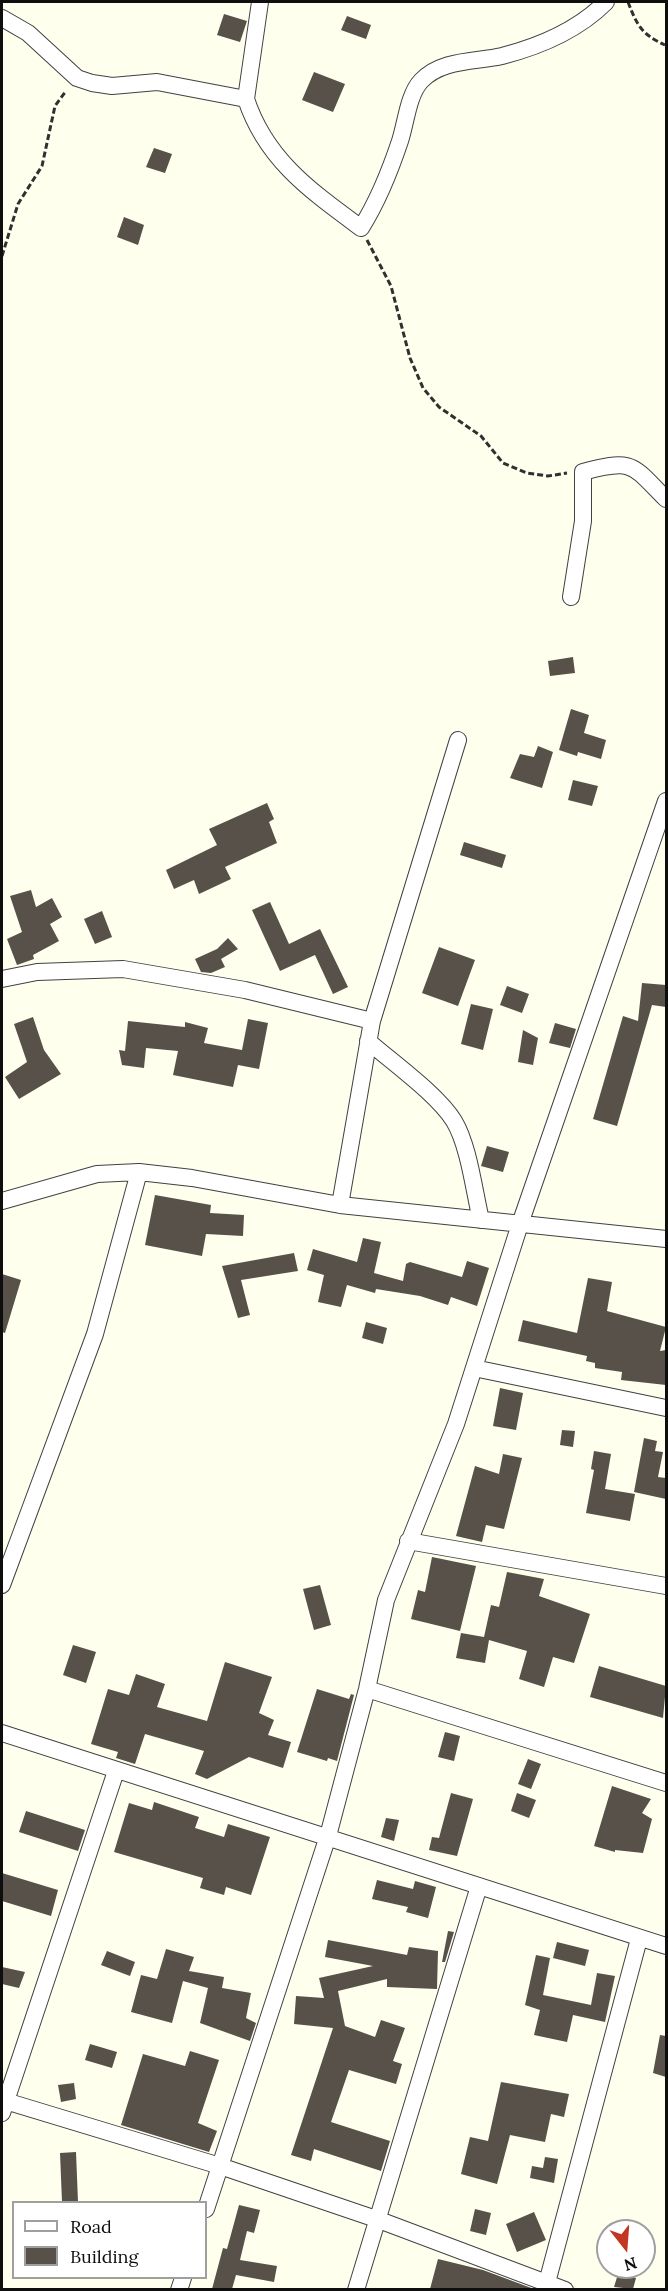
<!DOCTYPE html>
<html>
<head>
<meta charset="utf-8">
<style>
	body { margin:0 }
	#map { position:relative; width:668px; height:2291px; overflow:hidden; background:#ffe; font-family:Lora,serif }
	canvas { display:block }
	.frame { position:absolute; inset:0; border:3px solid #0e0e0e; pointer-events:none }
	.legend { position:absolute; left:12px; top:2201px; width:195px; height:78px; box-sizing:border-box; background:#fff; border:2px solid #9f9f9f; margin:0; padding:8px 10px; list-style:none; font-size:18px; color:#0e0e0e }
	.legend li { display:flex; align-items:center; gap:12px; height:30px }
	.legend b { width:30px; border:2px solid #9f9f9f }
	.north { position:absolute; left:596px; top:2219px; width:60px; height:60px; box-sizing:border-box; background:#fff; border:2px solid #9f9f9f; border-radius:50%; rotate:163deg; font-size:16px; font-weight:700; line-height:24px; text-align:center; color:#0e0e0e }
	.north::after { content:''; display:block; margin:auto; width:21px; height:27px; background:#c23622; clip-path:polygon(50% 0,100% 100%,50% 72%,0 100%) }
</style>
</head>
<body>
<div id="map">
<canvas width="668" height="2291"></canvas>
<div class="frame"></div>
<ul class="legend">
<li><b style="height:8px;background:#fff"></b>Road</li>
<li><b style="height:16px;background:#57514a"></b>Building</li>
</ul>
<div class="north">N</div>
</div>
<script>
const context = document.querySelector('canvas').getContext('2d');
context.lineJoin = 'round';
function fillPath(path, color) { context.fillStyle = color; context.fill(path, 'evenodd'); }
function stroke(path, color, width, dash) { context.strokeStyle = color; context.lineWidth = width; context.lineCap = dash ? 'butt' : 'round'; context.setLineDash(dash || []); context.stroke(path); }
const building = new Path2D(`
	M224,14L247,21L240,42L217,35Z
	M347,16L371,25L366,39L341,30Z
	M314,72L345,84L333,112L302,100Z
	M154,148L172,154L165,173L146,167Z
	M124,217L144,225L138,245L117,237Z
	M573,657L575,673L550,676L548,661Z
	M571,709L589,715L584,733L606,740L601,759L578,752L577,756L559,750Z
	M538,746L553,752L542,788L510,778L520,754L534,757Z
	M573,780L598,786L592,806L568,800Z
	M267,803L274,819L269,822L277,843L225,867L231,879L199,894L194,880L174,889L166,870L217,845L209,829Z
	M464,842L506,855L502,868L460,855Z
	M31,890L36,907L52,898L62,917L50,924L59,941L33,955L34,959L17,965L7,939L22,932L10,896Z
	M270,902L289,944L320,929L348,987L333,994L315,955L280,971L252,910Z
	M102,911L112,937L95,944L84,919Z
	M228,938L238,949L221,959L225,967L211,973L201,972L195,959L217,949Z
	M439,947L475,960L458,1006L422,993Z
	M642,983L666,985V1007L652,1005L617,1126L593,1119L623,1016L638,1021Z
	M507,986L529,994L522,1013L500,1005Z
	M471,1004L493,1009L483,1050L461,1044Z
	M33,1017L44,1050L61,1074L19,1099L5,1077L27,1062L14,1024Z
	M248,1019L268,1023L259,1069L238,1065L233,1087L173,1075L178,1051L146,1048L144,1068L122,1065L119,1050L125,1051L128,1021L185,1027V1022L208,1028L204,1043L242,1050Z
	M555,1023L576,1029L570,1048L549,1043Z
	M523,1030L538,1038L533,1065L518,1062Z
	M487,1146L509,1152L503,1172L481,1166Z
	M155,1195L211,1205L210,1213L244,1215L243,1236L206,1234L202,1256L145,1245Z
	M363,1238L381,1242L374,1273L403,1281L406,1264L410,1262L462,1277L467,1261L489,1268L477,1306L451,1297L448,1305L420,1296L376,1289L375,1293L347,1285L341,1307L318,1302L324,1275L307,1270L313,1249L357,1262Z
	M294,1253L298,1271L241,1280L250,1315L238,1318L222,1266Z
	M2,1274L21,1280L5,1333L2,1332Z
	M588,1278L612,1282L607,1311L666,1327L660,1351L666,1350V1385L621,1380L622,1372L595,1368V1363L586,1361L587,1356L518,1341L523,1320L577,1333Z
	M366,1322L387,1328L383,1344L362,1338Z
	M500,1388L523,1393L516,1430L493,1426Z
	M562,1430L575,1431L573,1447L560,1445Z
	M644,1438L657,1441L655,1451L663,1452L658,1477L666,1478V1499L634,1492Z
	M594,1451L611,1454L605,1489L635,1494L630,1521L586,1513L594,1470L591,1469Z
	M503,1454L522,1458L504,1529L486,1525L482,1542L456,1536L475,1466L499,1474Z
	M432,1557L476,1566L460,1631L411,1619L418,1590L425,1592Z
	M507,1572L544,1579L539,1596L590,1614L574,1663L553,1657L544,1687L519,1679L527,1651L489,1640L485,1663L456,1658L461,1633L484,1637L491,1605L499,1607Z
	M320,1585L331,1625L314,1630L303,1589Z
	M73,1645L96,1652L86,1683L63,1675Z
	M225,1662L272,1677L259,1713L274,1720L268,1735L291,1742L283,1768L249,1757L207,1779L195,1774L204,1751L145,1734L135,1764L116,1758L118,1752L91,1744L108,1689L129,1695L136,1674L165,1684L157,1707L207,1721Z
	M599,1666L666,1686L663,1718L590,1697Z
	M317,1689L349,1699L351,1694L354,1695L337,1761L328,1758L327,1761L297,1752Z
	M445,1732L460,1736L454,1761L438,1757Z
	M528,1759L541,1764L531,1789L518,1784Z
	M612,1786L651,1799L642,1813L652,1819L643,1853L615,1850V1852L594,1846Z
	M451,1793L473,1799L457,1856L429,1850L432,1837L439,1838Z
	M517,1793L536,1800L529,1818L511,1811Z
	M154,1802L199,1817L195,1828L224,1837L228,1824L270,1837L251,1895L226,1887L224,1895L200,1888L203,1878L114,1852L129,1803L152,1810Z
	M26,1811L85,1830L78,1851L19,1832Z
	M386,1818L399,1820L394,1841L381,1837Z
	M2,1873L58,1890L51,1916L2,1901Z
	M377,1880L413,1889L415,1881L436,1887L428,1918L406,1912L408,1907L372,1899Z
	M448,1931L454,1932L445,1962H442Z
	M328,1940L407,1955L409,1947L438,1951L437,1989L387,1987V1979L338,1991L345,2026L375,2037L381,2020L405,2028L393,2061L402,2064L396,2084L349,2070L331,2122L390,2141L381,2171L314,2149L311,2161L291,2155L333,2028L294,2024L296,1996L324,1998L319,1978L373,1966L325,1957Z
	M557,1942L589,1950L585,1966L553,1958Z
	M166,1949L194,1957L189,1971L224,1977L222,1988L251,1993L246,2018L256,2023L250,2041L200,2023L208,1988L183,1981L172,2023L131,2012L141,1975L157,1979Z
	M107,1951L135,1962L130,1976L101,1965Z
	M536,1955L550,1958L543,1995L591,2005L597,1973L615,1976L605,2022L573,2015L567,2042L534,2035L540,2010L525,2005Z
	M2,1967L25,1972L19,1988L2,1984Z
	M660,2035L666,2036V2077L653,2073Z
	M90,2044L117,2052L112,2068L85,2060Z
	M190,2051L219,2060L198,2123L217,2131L209,2152L121,2125L143,2054L185,2066Z
	M501,2082L569,2094L564,2117L551,2114L545,2142L510,2135L497,2184L461,2174L470,2137L488,2141Z
	M74,2083L76,2099L61,2102L58,2085Z
	M76,2152L78,2202H62L60,2153Z
	M545,2157L558,2159L554,2183L530,2178L532,2166L543,2168Z
	M239,2205L260,2210L254,2233L247,2231L240,2260L277,2266L274,2282L236,2275L232,2289H212L223,2248L227,2249Z
	M475,2209L491,2213L486,2235L470,2231Z
	M534,2212L546,2240L517,2252L506,2224Z
	M438,2259L483,2270L534,2289H430Z
	M618,2274L636,2278L633,2289L614,2287Z`);
const path = new Path2D(`
	M628,2C637,25 641,34 665,45
	M367,240L391,286L410,358L423,388L439,407L481,436L503,463L527,473L548,476L567,473
	M2,256L18,204L42,166L55,106L66,91`);
const minor = new Path2D(`
	M260,2L246,99C266,160 311,191 361,228C378,201 390,171 400,141C406,123 408,95 421,81C441,59 476,62 502,56C541,46 578,30 606,2
	M2,18L28,33L77,78L92,83L112,86L157,82L246,99
	M571,597L583,521V472C634,458 632,465 666,499
	M2,979L37,972L123,969L245,990L372,1021
	M368,1041C393,1063 437,1094 454,1121C469,1146 474,1191 481,1220
	M2,1201L97,1174L139,1172L192,1178L340,1205L666,1239
	M340,1205L372,1021L458,740
	M474,1368L666,1408
	M408,1541L666,1586
	M2,1585L95,1334L139,1172
	M367,1689L666,1783
	M2,1733L666,1946
	M2,2100L220,2166L379,2220L565,2290
	M2,2113L116,1771
	M206,2209L328,1836L367,1689L386,1600L456,1424L520,1224L666,801
	M179,2290L183,2278
	M356,2290L479,1886
	M545,2290L639,1939`);
fillPath(building, '#57514a');
stroke(minor, '#414141', 18);
stroke(path, '#303030', 3, [6, 3]);
stroke(minor, '#fff', 16);
</script>
</body>
</html>
